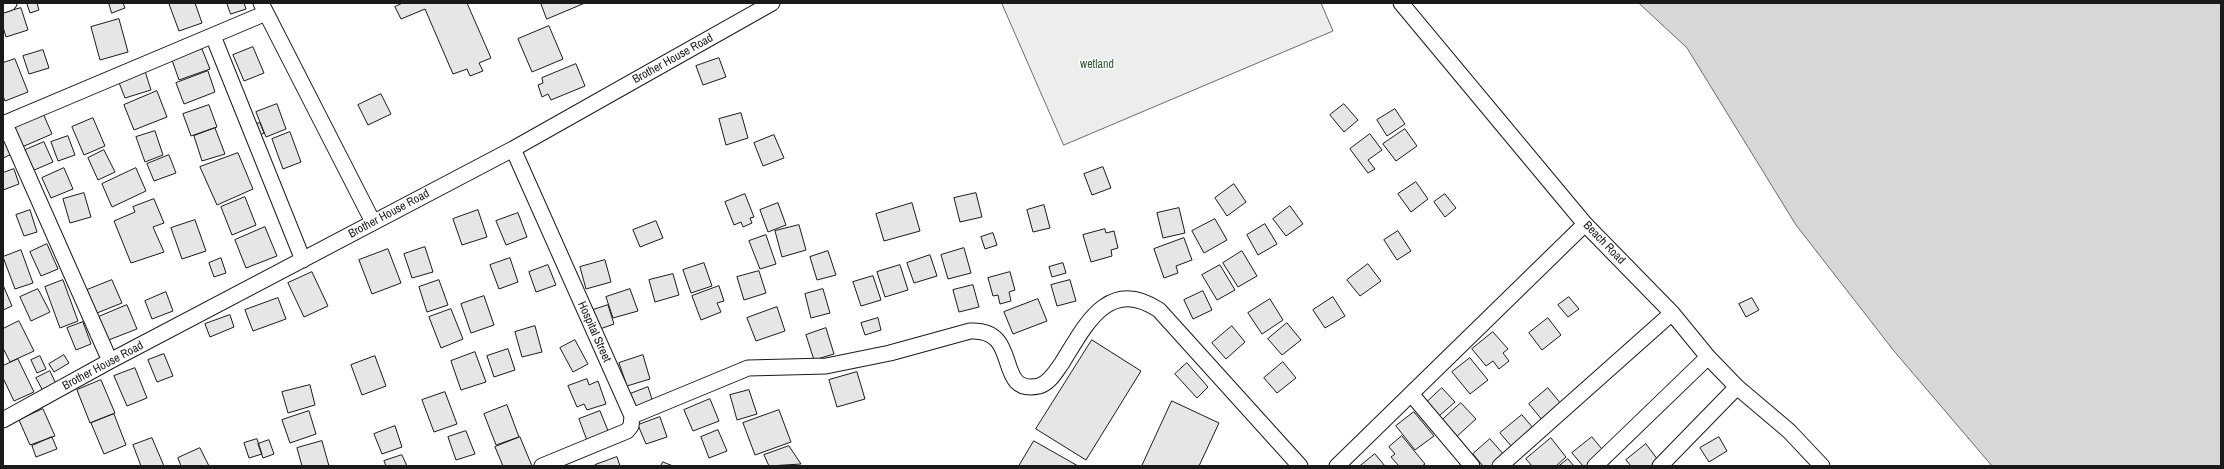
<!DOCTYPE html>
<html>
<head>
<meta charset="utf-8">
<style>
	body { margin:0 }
	#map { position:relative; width:2224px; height:469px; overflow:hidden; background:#fff; font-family:"Archivo Narrow",sans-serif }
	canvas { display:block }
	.frame { position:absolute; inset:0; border:4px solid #1a1a1a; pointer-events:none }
</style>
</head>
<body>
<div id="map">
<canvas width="2224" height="469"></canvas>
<div class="frame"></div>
</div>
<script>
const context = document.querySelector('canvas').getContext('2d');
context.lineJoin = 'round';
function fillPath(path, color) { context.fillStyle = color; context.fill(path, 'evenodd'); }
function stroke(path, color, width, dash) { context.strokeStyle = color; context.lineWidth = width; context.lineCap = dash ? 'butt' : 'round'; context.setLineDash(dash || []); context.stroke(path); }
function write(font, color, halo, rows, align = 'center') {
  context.font = font + ' "Archivo Narrow",sans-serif'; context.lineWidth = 3; context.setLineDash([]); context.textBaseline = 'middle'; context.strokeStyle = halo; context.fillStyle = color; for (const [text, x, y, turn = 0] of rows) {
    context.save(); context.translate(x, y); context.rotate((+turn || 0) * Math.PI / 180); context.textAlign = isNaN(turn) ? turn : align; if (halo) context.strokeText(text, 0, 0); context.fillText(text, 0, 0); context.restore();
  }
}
const built = new Path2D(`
	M1002,3H1321L1333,31L1064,145Z`);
const water = new Path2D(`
	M1639,3H2221V466H1992L1894,351L1796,225L1687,48Z`);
const building = new Path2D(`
	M37,3L39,10L30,13L27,4Z
	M109,3H123L125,8L112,13Z
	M195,3L202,23L179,31L169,4Z
	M227,3H244L246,9L231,14Z
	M403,3H467L491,58L479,63L483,71L470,76L467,69L453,74L425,9L401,19L395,7Z
	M541,3H585L547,19Z
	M21,8L28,30L6,37L3,27V13Z
	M119,19L128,52L100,60L91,27Z
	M549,26L563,59L532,72L518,39Z
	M253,47L264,73L244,81L233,55Z
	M202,49L210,69L179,80L172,60Z
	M43,50L49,68L29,74L23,56Z
	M719,58L726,77L703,85L696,66Z
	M15,59L28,92L5,101L3,96V63Z
	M576,64L585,86L551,100L548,94L542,97L538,85L543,83L542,78Z
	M145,71L151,90L125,98L118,80Z
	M208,71L215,92L184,104L176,83Z
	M157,91L167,117L134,130L124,105Z
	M381,94L391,114L368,125L358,105Z
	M277,104L286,129L266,137L256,112Z
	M1344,104L1358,120L1344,132L1330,115Z
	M209,105L217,127L191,136L183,114Z
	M1395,109L1405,124L1387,136L1377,120Z
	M42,111L52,134L22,147L12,124Z
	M741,113L748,138L726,145L719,119Z
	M93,118L105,146L84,155L72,127Z
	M260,123L264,133L260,135L256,124Z
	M215,128L225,154L202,161L194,136Z
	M1405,129L1417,146L1396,161L1383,144Z
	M155,131L163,155L145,162L136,137Z
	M3,132L12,154L3,158Z
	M290,132L301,162L283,169L272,139Z
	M1370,134L1382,150L1368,160L1375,169L1368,173L1350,149Z
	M774,135L784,158L763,166L754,143Z
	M68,136L75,155L58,161L51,142Z
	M44,142L53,162L32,171L23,151Z
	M104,150L115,172L98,180L88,158Z
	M238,153L253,189L217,205L200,167Z
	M169,155L176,173L154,181L147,164Z
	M1103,167L1111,188L1092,195L1084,174Z
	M64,168L73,189L51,198L42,178Z
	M136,168L146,191L112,207L102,184Z
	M14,169L19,184L3,190V173Z
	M1416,182L1428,199L1411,212L1398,194Z
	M1234,184L1246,202L1227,216L1215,198Z
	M84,193L91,217L70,223L63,199Z
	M976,193L982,217L960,222L954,198Z
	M745,194L754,217L750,218L752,223L743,227L741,222L734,225L725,202Z
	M1445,194L1456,208L1445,217L1434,202Z
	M245,197L256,225L232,235L221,207Z
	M154,199L164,223L153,227L164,252L131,263L114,221L135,212L133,207Z
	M778,203L786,225L768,232L760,210Z
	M912,203L920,231L884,241L876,214Z
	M1044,205L1050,228L1033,232L1027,210Z
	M1290,206L1303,224L1286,236L1273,219Z
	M1179,208L1185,233L1163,238L1157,213Z
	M30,210L37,232L24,236L16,215Z
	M478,210L487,237L462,245L453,219Z
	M518,213L527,237L506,245L496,221Z
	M1215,219L1227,240L1204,253L1192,231Z
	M195,220L206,251L182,259L171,228Z
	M656,221L663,238L640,247L633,230Z
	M1265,224L1277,244L1258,255L1247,235Z
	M799,225L806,250L782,257L775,231Z
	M265,227L277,256L246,268L235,240Z
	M1105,229L1106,233L1114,231L1118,248L1111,250L1112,256L1091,262L1083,235Z
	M1398,231L1411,251L1397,260L1384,240Z
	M993,233L997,245L985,249L981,237Z
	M766,235L776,264L760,269L749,241Z
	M1184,238L1192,260L1176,266L1178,273L1164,278L1154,249Z
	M47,244L58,269L41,276L30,252Z
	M425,247L433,272L412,278L404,254Z
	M964,248L971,273L948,279L941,255Z
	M388,249L401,283L372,294L359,260Z
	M21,250L33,283L15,289L3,257Z
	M828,251L836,275L817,280L810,257Z
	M1242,251L1257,276L1238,287L1223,263Z
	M930,255L937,276L914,283L907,263Z
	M221,258L226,273L214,277L209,263Z
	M510,258L518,282L499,289L490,265Z
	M605,260L611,282L586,289L580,267Z
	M704,263L712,286L691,293L683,270Z
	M1063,263L1066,273L1052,277L1049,267Z
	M1368,264L1381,281L1360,296L1347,280Z
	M548,265L556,285L536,292L529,272Z
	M900,265L908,290L885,297L877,272Z
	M1220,265L1235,290L1217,300L1202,275Z
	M759,271L766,293L744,300L737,277Z
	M312,272L328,306L304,317L288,283Z
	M1010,272L1015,290L1009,292L1011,301L1000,304L998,295L993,296L988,278Z
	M673,274L679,295L655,302L649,280Z
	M873,276L881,300L861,306L853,282Z
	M63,280L78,321L60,328L45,287Z
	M112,280L122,303L97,313L87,290Z
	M439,280L448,305L427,312L419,287Z
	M1070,280L1076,301L1057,306L1051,285Z
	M3,285L12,306L3,310Z
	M973,285L979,307L959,312L953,290Z
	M719,286L724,301L717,303L721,312L701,320L692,296Z
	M38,289L50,312L31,321L20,297Z
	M630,289L638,311L613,318L606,297Z
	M823,289L830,313L811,318L805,294Z
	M1203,291L1212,310L1193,319L1184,300Z
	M166,292L173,311L152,319L145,301Z
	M484,296L494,325L471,333L461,304Z
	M1333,297L1345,316L1325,328L1313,310Z
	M1569,297L1579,309L1568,317L1558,305Z
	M278,298L286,319L253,331L245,310Z
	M1752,298L1759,310L1746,317L1739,304Z
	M1038,299L1047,321L1013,334L1004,312Z
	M1270,299L1283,320L1262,334L1248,313Z
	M127,305L137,329L106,341L96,318Z
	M608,305L614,324L600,329L593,310Z
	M777,307L785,331L756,341L747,318Z
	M451,309L463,339L441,348L429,317Z
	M230,315L234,327L210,337L205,324Z
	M878,318L881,330L865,335L861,323Z
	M1548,318L1561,335L1542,350L1529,333Z
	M19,321L34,351L10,362L3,348V329Z
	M83,322L91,344L76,350L67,328Z
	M1287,323L1301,340L1282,355L1268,339Z
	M535,326L542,352L522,357L515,332Z
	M1232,326L1245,342L1226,359L1212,343Z
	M826,328L834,354L814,360L806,335Z
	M1493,332L1508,349L1503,353L1509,361L1499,369L1493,361L1486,366L1472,349Z
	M575,340L588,364L573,372L560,348Z
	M1092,340L1141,371L1086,460L1036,429Z
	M508,349L515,370L494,377L487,356Z
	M475,352L486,382L461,390L451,361Z
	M164,354L173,376L157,382L148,360Z
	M64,355L69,363L54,372L49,364Z
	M643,355L650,379L627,386L619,363Z
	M40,356L46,369L37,373L31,360Z
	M375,356L386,386L362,395L351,365Z
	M1470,358L1488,380L1470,394L1452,372Z
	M18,359L34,392L14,401L3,378V366Z
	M1283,362L1296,378L1277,393L1264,378Z
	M1187,363L1208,387L1197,398L1175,374Z
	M135,368L147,398L127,406L114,376Z
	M50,371L56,384L43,391L36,378Z
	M857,372L865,399L837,407L829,380Z
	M587,379L589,385L598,381L606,404L587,410L584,404L577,407L568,386Z
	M101,380L115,413L90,423L77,390Z
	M310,385L315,405L288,413L282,392Z
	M648,387L654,405L636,412L630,394Z
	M1442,388L1455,402L1439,416L1427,402Z
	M1548,388L1562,405L1543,421L1529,404Z
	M749,390L757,414L737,420L730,395Z
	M445,392L457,424L434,432L422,400Z
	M710,399L719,421L693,431L684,410Z
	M1172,401L1219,423L1199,466H1142Z
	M1461,403L1476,419L1454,439L1439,423Z
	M507,405L519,437L496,445L484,414Z
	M43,409L55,436L30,445L19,420Z
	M779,410L791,442L755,455L743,423Z
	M309,411L316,434L290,443L282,420Z
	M600,411L611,438L589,446L579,419Z
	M1414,412L1434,436L1415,450L1396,426Z
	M114,414L126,445L104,454L91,423Z
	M1522,415L1534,429L1512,447L1500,433Z
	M660,417L667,437L646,444L638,425Z
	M395,426L402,447L382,454L374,434Z
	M718,430L727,451L709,458L701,437Z
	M466,431L475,454L456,460L448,437Z
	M1402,436L1425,464L1422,466H1399L1391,457L1395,454L1389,447Z
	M52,437L57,449L36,457L32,446Z
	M520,437L532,466H503L495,447Z
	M1592,437L1606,454L1590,466H1583L1572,453Z
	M1719,437L1727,451L1709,462L1700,448Z
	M152,438L164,466H141L133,445Z
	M1551,438L1566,457L1556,466H1532L1526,459Z
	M257,439L262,454L249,458L244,443Z
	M1490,439L1505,456L1493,466H1483L1473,454Z
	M269,440L274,454L263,458L258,444Z
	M322,441L329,466H302L297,448Z
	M1034,441L1078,466H1019Z
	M1646,444L1658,460L1651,466H1631L1626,460Z
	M789,446L801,464L769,466L764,455Z
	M200,448L209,466H181L178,458Z
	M1375,454L1385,466H1360Z
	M402,455L407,466H386L384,461Z
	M617,457L620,466H595V465Z
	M1568,459L1574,466H1559Z
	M663,462L673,466H661Z`);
const street = new Path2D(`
	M261,3L373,222
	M1401,3L1585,224L1672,313L1708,357L1737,387L1789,431L1822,466
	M3,5L9,3
	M213,36L303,260
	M3,124L266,13
	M5,124L110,361
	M513,149L632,416L631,426L627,431L542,466
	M1412,395L1472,466
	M632,416L748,368L826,366L890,353L970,331C1023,328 993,396 1039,386C1050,383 1056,371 1062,363C1085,326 1108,276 1159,310L1300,466
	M3,420L110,361L513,149L772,3
	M1337,466L1585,224
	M1500,466L1672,313
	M1595,466L1708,357
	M1660,466L1737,387`);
const streetNames = [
	["Brother House Road",673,59,-29],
	["Brother House Road",389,214,-28],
	["Beach Road",1604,243,46],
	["Hospital Street",594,332,66],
	["Brother House Road",103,366,-28]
];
const parkNames = [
	["wetland",1097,65]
];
fillPath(built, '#ededed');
stroke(built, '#6a6a6a', 1);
fillPath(water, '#d7d7d7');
stroke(water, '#6a6a6a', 1);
fillPath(building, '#e6e6e6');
stroke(building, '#1a1a1a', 1);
stroke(street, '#1a1a1a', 17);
stroke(street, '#fff', 15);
write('12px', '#1a1a1a', '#fff', streetNames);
write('12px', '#2b5a34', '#fff', parkNames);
</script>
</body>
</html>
